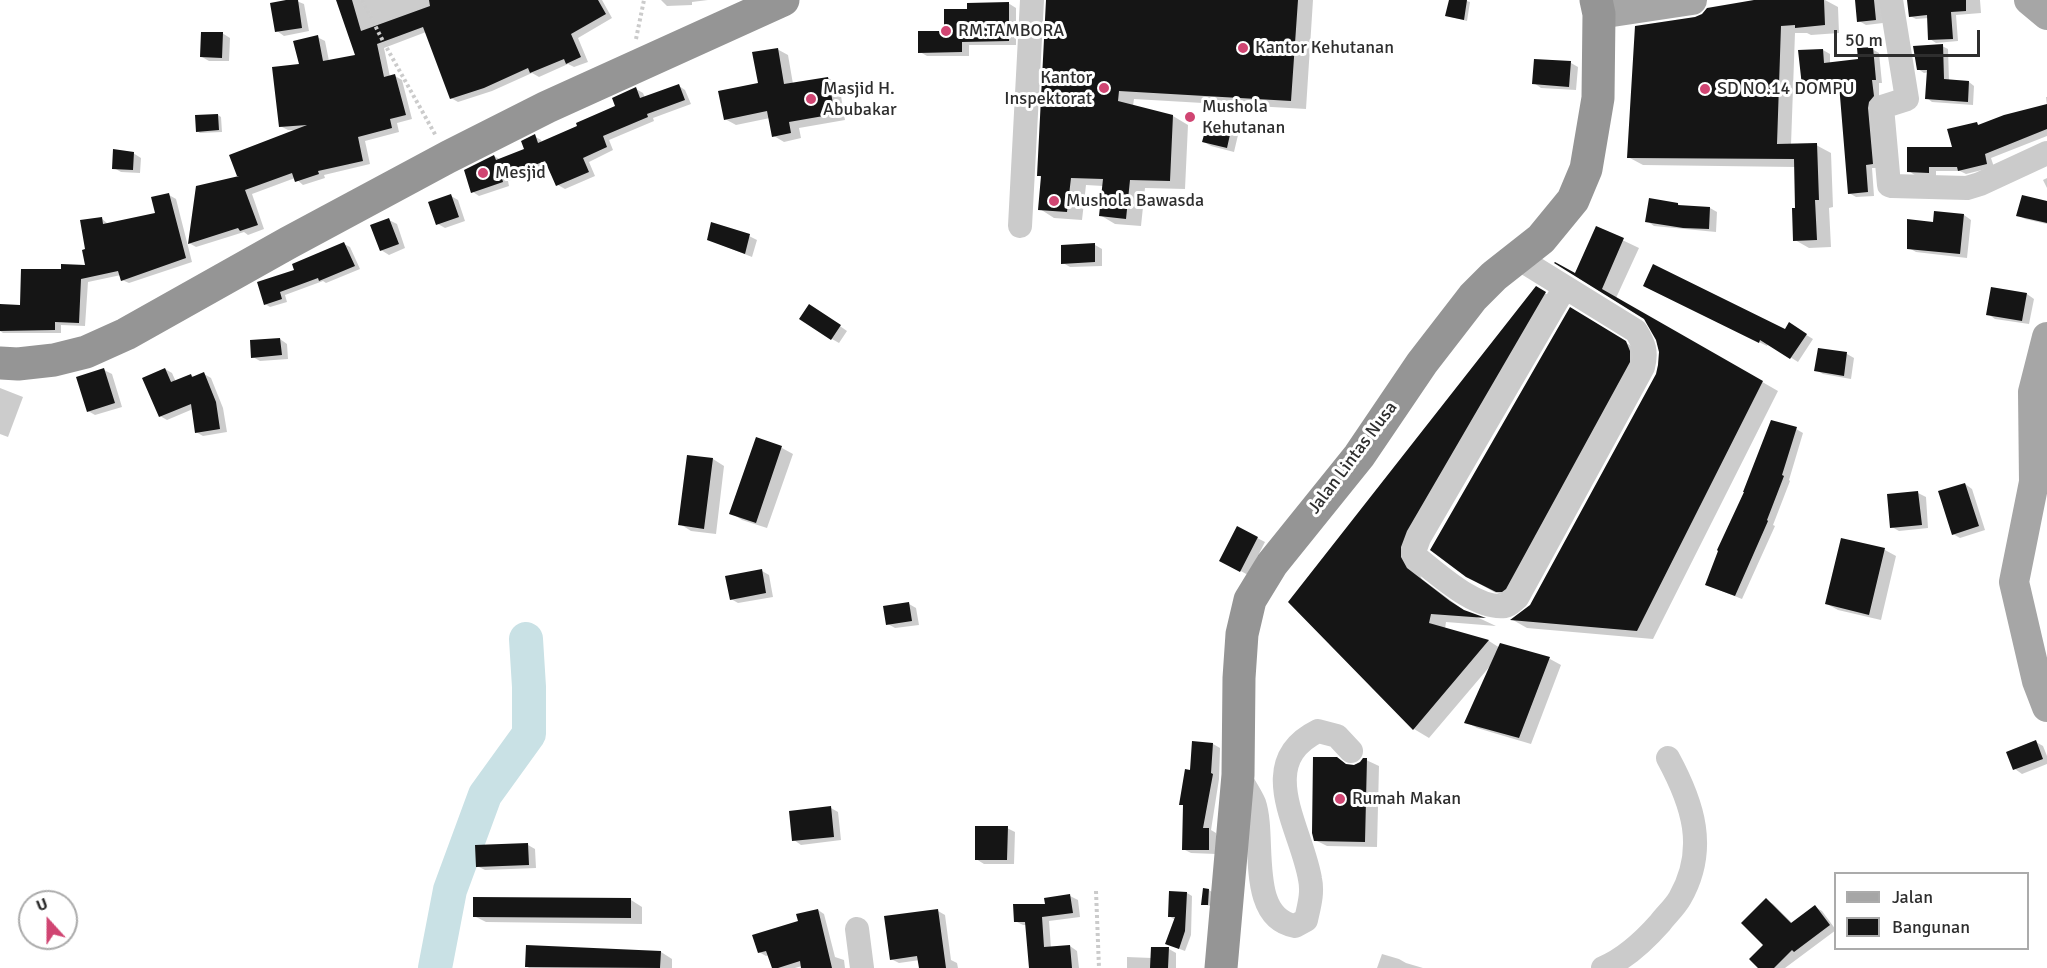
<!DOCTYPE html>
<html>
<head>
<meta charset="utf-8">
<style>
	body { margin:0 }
	#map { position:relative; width:2047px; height:968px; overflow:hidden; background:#fff; font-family:Signika,sans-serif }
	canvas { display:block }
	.legend { position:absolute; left:1834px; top:872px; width:195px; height:78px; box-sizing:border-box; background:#fff; border:2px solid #ababab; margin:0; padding:8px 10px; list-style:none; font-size:18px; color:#2e2e2e }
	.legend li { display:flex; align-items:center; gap:12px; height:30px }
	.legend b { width:30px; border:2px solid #ababab }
	.north { position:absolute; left:18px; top:890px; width:60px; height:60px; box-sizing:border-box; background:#fff; border:2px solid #ababab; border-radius:50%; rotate:339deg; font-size:16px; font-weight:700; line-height:24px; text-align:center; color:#2e2e2e }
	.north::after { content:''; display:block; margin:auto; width:21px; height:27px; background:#d04572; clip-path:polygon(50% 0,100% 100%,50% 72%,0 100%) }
	.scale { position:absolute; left:1834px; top:30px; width:146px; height:27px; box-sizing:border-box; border:3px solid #2e2e2e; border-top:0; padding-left:8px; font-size:18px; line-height:21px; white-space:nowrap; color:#2e2e2e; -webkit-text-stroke:4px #fff; paint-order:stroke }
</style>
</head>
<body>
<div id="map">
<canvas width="2047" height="968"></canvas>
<ul class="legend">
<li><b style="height:8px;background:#a6a6a6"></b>Jalan</li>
<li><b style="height:16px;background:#151515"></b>Bangunan</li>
</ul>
<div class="north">U</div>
<div class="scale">50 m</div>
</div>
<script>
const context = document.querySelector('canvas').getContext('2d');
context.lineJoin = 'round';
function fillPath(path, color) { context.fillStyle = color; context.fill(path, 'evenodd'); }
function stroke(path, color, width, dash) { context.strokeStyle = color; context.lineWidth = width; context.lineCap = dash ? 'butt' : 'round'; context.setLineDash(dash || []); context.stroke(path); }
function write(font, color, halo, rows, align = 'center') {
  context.font = font + ' Signika,sans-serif'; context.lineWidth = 6; context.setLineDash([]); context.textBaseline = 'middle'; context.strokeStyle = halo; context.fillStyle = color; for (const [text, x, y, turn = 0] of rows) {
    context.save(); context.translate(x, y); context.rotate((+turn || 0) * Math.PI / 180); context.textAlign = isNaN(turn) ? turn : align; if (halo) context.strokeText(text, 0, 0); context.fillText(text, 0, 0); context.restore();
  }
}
const shadow = new Path2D(`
	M294,0L304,4L309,31L284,36L277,31Z
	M338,0H602L612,18L578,38L588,62L574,67L568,64L539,77L532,73L492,91L458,102L451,98L426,32L384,48L390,77L395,76L402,80L412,119L397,123L399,132L365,141L370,164L324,175L325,178L303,185L295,178L252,194L264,229L248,235L244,232L196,247L189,243L242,177L297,130H288L280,126L300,65L317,37L325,41L329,61L357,56Z
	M661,0H708L692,2V5L667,6Z
	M1048,0H1318H1313L1306,109L1134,99L1133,106L1173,116L1188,125L1185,189L1145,188L1141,226L1115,224L1100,215L1103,186L1086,185L1082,220L1054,218L1040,209L1043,178L1038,175Z
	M1450,0H1464L1470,2L1467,21L1447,16Z
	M1763,0H1825L1838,7L1839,33L1811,35L1807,33H1795L1791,145H1816L1831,153L1833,207L1829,208L1831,247L1809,248L1795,240L1797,209L1795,167L1643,165L1628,157L1695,19Z
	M1857,0H1884L1883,23L1866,25L1859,21Z
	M1909,0H1980L1981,13L1956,15L1958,41L1936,43L1930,39L1929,18L1916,19L1910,16Z
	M1008,3L1016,8V45H969V56H927L920,52L968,11Z
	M222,33L230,38L229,61H209L202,57Z
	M1942,46L1948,49L1949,81L1969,82L1974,86L1973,105L1932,102L1927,98L1929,72L1924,73L1918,69Z
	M777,49L788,55L793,84L828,78L839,84L845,120L799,128L801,138L784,142L774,136L770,118L736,125L725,119L760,84Z
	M1872,49L1879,53L1882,83H1879V168H1872L1874,196L1856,197L1849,193L1841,88L1810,89L1803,85L1823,50L1830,54V63L1860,60Z
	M1571,63L1578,67L1576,90L1541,88L1534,83Z
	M679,86L685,90L691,104L653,118L654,121L609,140L613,150L589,162L595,176L565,189L558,185L549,165L508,181L509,186L479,196L473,192L494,156L501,160L526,150L534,136L541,140L542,143L617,107L636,89L643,93L645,98Z
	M2046,97H2047V136L1991,158L1994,167L1966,174L1960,171H1936V176H1916L1909,171L1953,148L1979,126L2047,105Z
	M218,115L221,117L222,132L200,133L197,131Z
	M1208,125L1231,131L1238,135L1234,152L1211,146L1204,142Z
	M133,153L141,158L140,173L121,172L114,168Z
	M2047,178V188L2043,180Z
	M169,195L176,199L192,262L129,283L122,280L121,275L88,282L85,326L61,325V333H3L0,331V306L21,307L62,271L87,267V250L101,218L108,224L157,214Z
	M451,196L458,200L465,221L445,228L438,224Z
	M2047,203V224L2025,219L2018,215Z
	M1678,204L1681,207L1710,208L1717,212L1716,232L1654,226L1647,221Z
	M1964,215L1971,220L1967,258L1916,252L1909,248L1934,223Z
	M389,220L397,224L405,248L389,255L381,250Z
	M1597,228L1639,248L1616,298L1778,391L1653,639L1527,628L1513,620L1531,606L1657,374L1660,352L1658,340L1645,318L1576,275Z
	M749,236L757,240L752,257L709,240Z
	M344,244L350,247L360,269L326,283L323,281L285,295L287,302L270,307L265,304L296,271Z
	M1095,245L1102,249V266L1070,267L1063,263Z
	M1536,288L1560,302L1416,567L1422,579L1466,612L1496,626L1446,622L1445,629L1489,641L1500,648L1501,645L1550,659L1561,665L1531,744L1477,728L1466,722L1491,665L1429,738L1414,729L1290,602Z
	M1652,289L1786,330L1790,325L1813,339L1798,362L1768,343L1767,346Z
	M2027,294L2034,299L2029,324L1995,319L1988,314Z
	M817,310L847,331L839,343L832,339Z
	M1586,318L1641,352L1512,599L1494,592L1478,583L1432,549Z
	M280,339L287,344L288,359L260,361L253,357Z
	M1819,349L1847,354L1854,358L1851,379L1823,374L1816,370Z
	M165,369L172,373L176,382L191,375L194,377L204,374L211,378L223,408L227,432L203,436L196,432L193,409L167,420L160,416Z
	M104,370L112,374L122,407L95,415L88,411Z
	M0,388L23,397L8,437L0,434Z
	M1796,429L1803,433L1789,480L1790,481L1773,525L1775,526L1742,599L1714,588L1707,584Z
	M757,439L782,448L793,454L767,528L742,520L731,513Z
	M689,456L713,459L724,466L716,534L691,531L680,524Z
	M1965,484L1972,489L1985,530L1960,538L1953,534Z
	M1918,493L1926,497L1928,528L1899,531L1892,527Z
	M1238,528L1265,542L1248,575L1221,560Z
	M1842,540L1885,550L1896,556L1881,620L1838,610L1827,604Z
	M762,571L769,575L773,597L738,603L731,599Z
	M909,604L916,608L919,625L895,628L888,624Z
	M2036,742L2043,746L2047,756V764L2022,774L2015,769L2008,752Z
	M1213,744L1220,748L1219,779L1211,830L1216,833V854L1191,853L1183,849L1184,806L1181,804L1192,772Z
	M1364,759L1379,766L1377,847L1327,846L1315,840L1350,766L1361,763Z
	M831,808L838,812L841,840L801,845L794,840Z
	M1007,828L1015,832L1014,864H984L976,859Z
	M528,845L535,849L536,868L485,870L477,866Z
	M1209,890L1212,892L1211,906L1202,904Z
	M1187,893L1192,896L1191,935L1185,951L1167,944L1175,920L1169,916Z
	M1070,896L1078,900L1080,917L1049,921L1051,948L1070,946L1077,951L1079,968H1030L1027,925H1023L1015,921Z
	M631,900L642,907V924L486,922L474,916Z
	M1766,900L1773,904L1792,923L1815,907L1822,911L1836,930L1785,968H1760L1765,945Z
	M818,910L824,914L835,957L844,960L845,968H802V966L795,968H773L769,955L766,956L759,952Z
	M938,911L945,915L951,960L957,963L958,968H921L920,960L899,963L891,959Z
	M1169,949L1176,953V968H1127V957L1152,958Z
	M661,952L672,959V968H529L526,966Z
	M1382,954L1399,959L1406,963L1423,968H1377Z`);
const river = new Path2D(`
	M435,968L450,890L485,795L529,734V687L526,639`);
const building = new Path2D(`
	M286,0H298L302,28L275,32L270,3Z
	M336,0H352L361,31L430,6L429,0H598L606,14L571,34L581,57L566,64L564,59L530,73L528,68L484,88L450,99L423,27L377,44L384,77L395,74L406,115L390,119L392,128L358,137L363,161L318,171L319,174L295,182L292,173L245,190L258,225L240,231L238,228L188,244L196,186L239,176H237L229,155L307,125L279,127L272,67L299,64L293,41L318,35L323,61L355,55Z
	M1046,0H1298L1291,101L1119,91L1118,101L1173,115L1170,181L1130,180L1126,219L1099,216L1103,179L1071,178L1067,212L1038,210L1041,176H1037Z
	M1449,0H1467L1464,20L1445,16Z
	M1754,0H1824L1825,25L1795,28V25L1781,26L1777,144L1817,143L1819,200H1815L1817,240L1793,241L1792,208H1795L1794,159L1627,158L1635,26L1695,17L1702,14L1707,8Z
	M1855,0H1874L1876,20L1857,22Z
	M1907,0H1966V11L1951,12L1953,39L1928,40L1927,15L1909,17Z
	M1009,2V41L962,42V52L918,53V31H944V9H967V3Z
	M201,32H223L222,58L200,57Z
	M1943,44L1944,79L1969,81L1968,102L1925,99L1927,70H1917L1913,46Z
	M1873,47L1876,80H1872L1874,96L1869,102L1868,108L1873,164L1866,165L1868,192L1848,194L1839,84L1802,86L1798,50L1823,49L1824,63L1858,59L1857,48Z
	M778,48L784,84L828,77L835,114L789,122L791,133L772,137L767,111L724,120L718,91L758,83L752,52Z
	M1534,59L1571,61L1569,87L1532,84Z
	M679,84L685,100L647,114L648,117L603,136L607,147L583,158L589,172L556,186L545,161L502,178L503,182L471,193L464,170L494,155L496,160L524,149L521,141L535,134L538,143L577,126L576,123L615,106L612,98L636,87L640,98Z
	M2047,104V129L1985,154L1987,164L1958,171L1957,167H1929V173L1907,172V147H1952L1947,129L1977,122L1978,125L2004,115Z
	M218,114L219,130L196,132L195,115Z
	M1207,124L1231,130L1227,148L1202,142Z
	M113,149L134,152L133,170L112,169Z
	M169,193L186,258L121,281L118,271L81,279L79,323L55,322V330L0,331V304L20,305L21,269H61V264L85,265L82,250L85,249L80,220L102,217L103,224L155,213L151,197Z
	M451,194L459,217L436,225L428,202Z
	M2022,195L2047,201V223L2016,216Z
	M1649,198L1678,203V205L1710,207L1709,229L1683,228L1645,222Z
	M1934,211L1964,214L1960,254L1907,249V219L1933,222Z
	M389,218L399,244L380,251L370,225Z
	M711,222L750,234L745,254L707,240Z
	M1596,226L1624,238L1602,289L1763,381L1637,631L1510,620L1530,605L1656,374L1658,365L1659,352L1656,340L1644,319L1554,263L1555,262L1575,273Z
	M344,242L355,266L319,281L318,278L280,292L282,299L264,305L257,282L294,270L292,264Z
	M1095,243V262L1061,264V245Z
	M1653,264L1785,329L1789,322L1807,334L1790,359L1760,340L1759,343L1643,286Z
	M1536,286L1546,292L1407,531L1401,547V557L1407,568L1450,601L1464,610L1486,618L1431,614L1429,623L1489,640L1413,730L1288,602Z
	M1991,287L2027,293L2022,321L1986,315Z
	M809,304L841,325L831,340L799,319Z
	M1570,307L1626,341L1630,351V362L1506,589L1502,592H1496L1466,577L1430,550Z
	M280,338L282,355L251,358L250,340Z
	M1818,348L1847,352L1844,376L1814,371Z
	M104,368L115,403L87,412L76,377Z
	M165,368L171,382L191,374L192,377L204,372L216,402L220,429L195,433L191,404L159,417L142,378Z
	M1771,420L1797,427L1782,475L1784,476L1767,520L1768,521L1735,596L1705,585L1718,551L1717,550L1744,492H1743Z
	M756,437L782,446L756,523L729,514Z
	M687,455L713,458L704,529L678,525Z
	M1965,483L1979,526L1952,535L1938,491Z
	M1918,491L1922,525L1890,528L1887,494Z
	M1237,526L1258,537L1240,572L1219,561Z
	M1841,538L1885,548L1869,615L1825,604Z
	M762,569L766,593L730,600L725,576Z
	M909,602L912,621L886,625L883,606Z
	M1500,643L1550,657L1519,738L1464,723Z
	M2036,740L2043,759L2013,770L2006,752Z
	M1192,741L1213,743L1211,773L1213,774L1203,828H1209V850H1182L1183,805H1179L1185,769L1190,770Z
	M1313,757H1337L1346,764L1354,765L1360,762L1363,758H1367L1365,842L1314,841L1312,833Z
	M831,806L834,837L792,841L789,811Z
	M975,826H1008L1007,860H975Z
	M528,843L529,865L476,867L475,845Z
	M1203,888L1209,889L1208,905H1201Z
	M1169,891L1187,892L1185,931L1179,949L1165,944L1175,917H1168Z
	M1070,894L1073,913L1042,917L1044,947L1070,945L1072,968H1029L1025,922H1014L1013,904H1045L1044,898Z
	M473,897L631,898V918L473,917Z
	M1766,898L1791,923L1815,905L1830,925L1794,952L1792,950L1774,968H1758L1749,959L1763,945L1741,923Z
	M818,909L832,968H801L800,961L778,968H772L766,951L758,953L752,935L798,921L796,914Z
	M938,909L946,968H919L917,956L890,960L884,916Z
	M526,945L661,951L660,968L525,967Z
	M1151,947H1169L1168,968H1150Z`);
const path = new Path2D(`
	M362,0L384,43L436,136
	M636,39L644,0
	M1096,891L1099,968`);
const minor = new Path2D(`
	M1891,0L1907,99L1882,107L1889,185L1892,186L1967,188L1980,184L2047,153
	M1020,226L1032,0
	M1518,258L1636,331C1644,344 1647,352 1643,367L1517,598C1513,601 1510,605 1505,606C1476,610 1438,574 1416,557L1414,552L1419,538L1565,287
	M1238,775C1243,784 1250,794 1254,803C1266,838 1246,917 1295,926L1306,920C1309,906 1313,893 1310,879C1302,829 1253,763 1318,731L1337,736L1351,751
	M857,929L862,968
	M1603,968C1625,959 1644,941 1660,923C1666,915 1675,907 1680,898C1708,849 1693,804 1668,758`);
const major = new Path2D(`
	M2029,0L2047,15
	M1599,14L1692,0
	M2047,337L2033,392L2034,482L2014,582L2037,681L2047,707`);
const highway = new Path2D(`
	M0,363L18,364L54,360L86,352L126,334L288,243L448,157L547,107L783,0
	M1221,968L1238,775L1239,678L1242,634L1250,600L1272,564L1359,456L1422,363L1473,297L1494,276L1541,239L1573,200L1586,169L1598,98L1599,14L1596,0`);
const markers = [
	[946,31,6,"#d04572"],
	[1243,48,6,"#d04572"],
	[1104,88,6,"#d04572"],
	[1705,89,6,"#d04572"],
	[811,99,6,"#d04572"],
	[1190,117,6,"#d04572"],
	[483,173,6,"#d04572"],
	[1054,201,6,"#d04572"],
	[1340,799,6,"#d04572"]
];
const poiNames = [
	["RM.TAMBORA",958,31],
	["Kantor Kehutanan",1255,48],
	["Kantor",1092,78,"right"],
	["Inspektorat",1092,99,"right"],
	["Masjid H.",823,89],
	["Abubakar",823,110],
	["SD NO.14 DOMPU",1717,89],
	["Mushola",1202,107],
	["Kehutanan",1202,128],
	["Mesjid",495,173],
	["Mushola Bawasda",1066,201],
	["Rumah Makan",1352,799]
];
const streetNames = [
	["Jalan Lintas Nusa",1353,458,-53]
];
fillPath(shadow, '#0003');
stroke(river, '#c9e1e5', 34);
fillPath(building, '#151515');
stroke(path, '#cbcbcb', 4, [3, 3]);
stroke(minor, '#cbcbcb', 24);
stroke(major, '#a6a6a6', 30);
stroke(highway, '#959595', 33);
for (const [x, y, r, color] of markers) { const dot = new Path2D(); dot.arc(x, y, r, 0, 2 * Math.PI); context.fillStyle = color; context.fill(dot); stroke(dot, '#fff', 2); }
write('18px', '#2e2e2e', '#fff', poiNames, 'left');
write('18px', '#2e2e2e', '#fff', streetNames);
</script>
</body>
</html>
